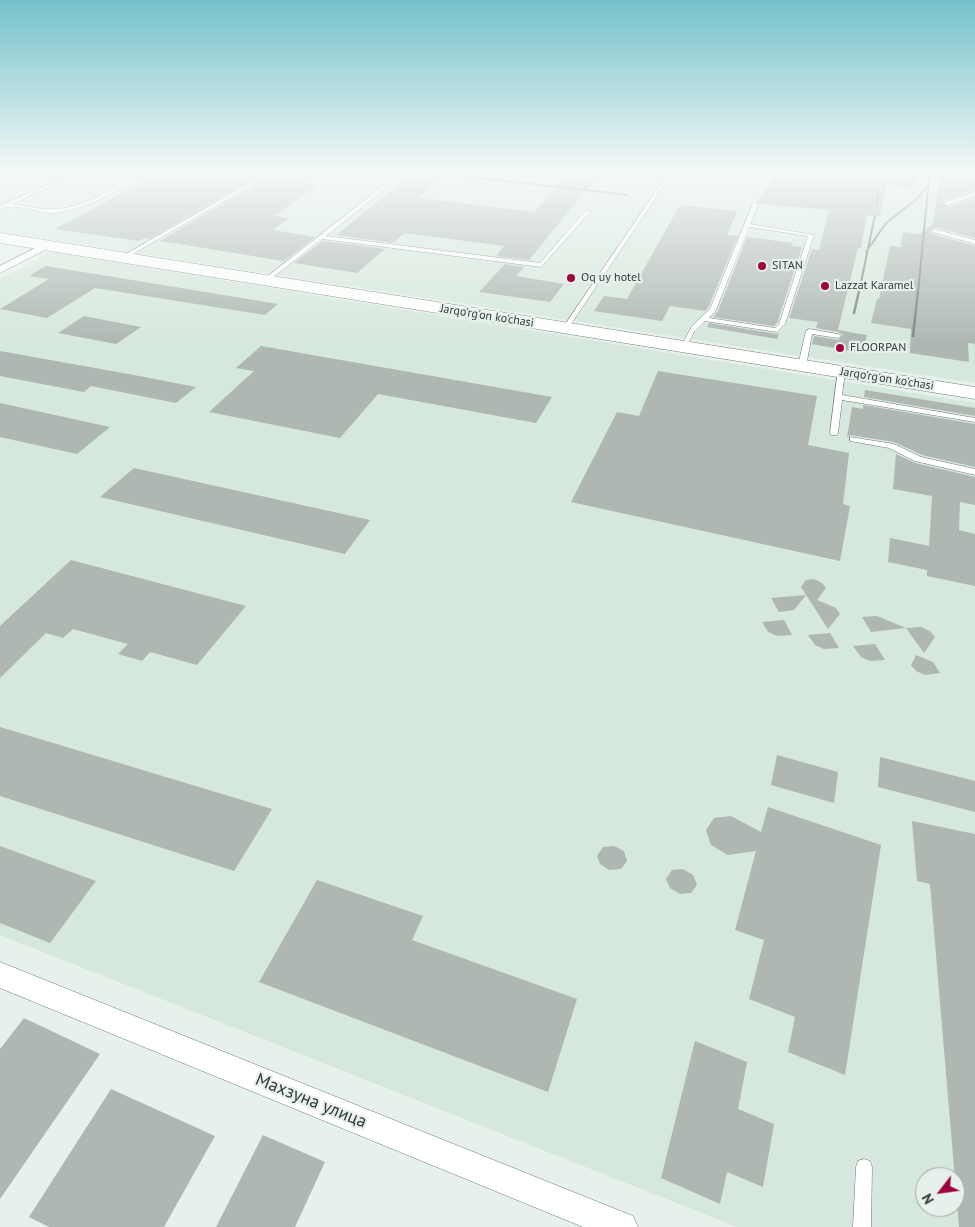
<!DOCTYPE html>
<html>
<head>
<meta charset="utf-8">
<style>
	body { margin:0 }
	#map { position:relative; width:975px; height:1227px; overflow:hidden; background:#e7f1eb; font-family:"PT Sans",sans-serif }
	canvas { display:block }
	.north { position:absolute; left:915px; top:1167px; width:50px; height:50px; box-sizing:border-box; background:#e7f1eb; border:1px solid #a0a8a3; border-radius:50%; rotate:240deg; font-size:14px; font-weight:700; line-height:20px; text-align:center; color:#363a38 }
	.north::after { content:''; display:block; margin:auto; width:18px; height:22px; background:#a1033e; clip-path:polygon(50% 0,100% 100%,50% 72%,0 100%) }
</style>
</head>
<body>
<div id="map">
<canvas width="975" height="1227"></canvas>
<div class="north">N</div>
</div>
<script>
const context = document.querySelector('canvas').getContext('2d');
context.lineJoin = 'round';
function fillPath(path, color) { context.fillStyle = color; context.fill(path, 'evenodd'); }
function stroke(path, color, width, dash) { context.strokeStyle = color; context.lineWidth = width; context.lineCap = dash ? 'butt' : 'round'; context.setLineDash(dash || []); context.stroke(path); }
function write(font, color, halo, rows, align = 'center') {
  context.font = font + ' "PT Sans",sans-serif'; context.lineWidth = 4.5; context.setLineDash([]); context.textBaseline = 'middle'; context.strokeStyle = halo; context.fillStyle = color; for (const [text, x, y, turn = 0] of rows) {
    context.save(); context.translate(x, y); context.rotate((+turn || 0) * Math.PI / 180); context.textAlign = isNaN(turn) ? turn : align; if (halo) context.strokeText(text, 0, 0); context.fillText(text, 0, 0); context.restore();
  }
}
const built = new Path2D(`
	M0,172H975V383L0,232Z
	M51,252L975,403V1227H737L0,935V279ZM925,1177H955V1207H925Z`);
const building = new Path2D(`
	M162,172H266L149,239L145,238L139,241L55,229Z
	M276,172H317L301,182L319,184L274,216L289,218L273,230L315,237L284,261L160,241Z
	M415,172H449L418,198L534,212L568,174L596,177L529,260L496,256L504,246L404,233L393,243L336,235Z
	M777,172L838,173L839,172H917L913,188L886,185L880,216L867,215L861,248H858L838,330L867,335L863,353L812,344L814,336L838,340L843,335L838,332L816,328L818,322L789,318L812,249L819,250L829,210L760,204L757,202Z
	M940,172H975V190L943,201L942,203L948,207L975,198V238L934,227L929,231L932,234L975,246V344L968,343L969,362L910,353L911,329L871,323L877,299H879L890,246L901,247L903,232L920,234L933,224Z
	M680,205L737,211L727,235L738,236L708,308L705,311L670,306L662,321L594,311L604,296L627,299Z
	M747,237L793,243L792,246L802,247L777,323L774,326L713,317L718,311Z
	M323,241L385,249L357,273L294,263Z
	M505,264L524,267L516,276L564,284L550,302L479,292Z
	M46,266L175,287L278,304L265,315L95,288L47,318L0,309L49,279L29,276Z
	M84,316L141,327L116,344L58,333Z
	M709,323L777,334L779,333L777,339L707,327Z
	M261,346L552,397L536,423L378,394L340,438L209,412L254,371L236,368Z
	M0,351L134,375L196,387L176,403L91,386L84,392L0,376Z
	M658,371L817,396L808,445L849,453L843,504L850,506L840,561L571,502L617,412L639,416Z
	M865,390L975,408V416L864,397Z
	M0,403L110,427L77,454L0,437Z
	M863,405L975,424V467L922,455L894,442L850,435L847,437L852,407L863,409Z
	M896,454L915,463L975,477V505L960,502L959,530L975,534V586L927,576V570L888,562L890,538L929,546L932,496L893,489Z
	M134,468L370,520L345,554L100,497Z
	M71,560L246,606L197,665L150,652L142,661L118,654L128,644L73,629L63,638L46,633L0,678V626Z
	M814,579L822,583L826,588L817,600L836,608L840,614L828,629L801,587L806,580Z
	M806,595L794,610L779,612L771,598Z
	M877,616L906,628L871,632L862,617Z
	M784,620L792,635L777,636L768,632L762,622Z
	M921,627L930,631L935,637L924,653L906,628Z
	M830,633L839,648L824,649L815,645L808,635Z
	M875,644L885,660L870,661L861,657L853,646Z
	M916,655L933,662L940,673L925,675L916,671L911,665Z
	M0,727L272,809L234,871L0,796Z
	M777,755L838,772L834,803L771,785Z
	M880,757L975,781V812L878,787Z
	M768,807L881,845L845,1075L788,1052L795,1017L749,999L764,940L735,930L756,851L728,855L711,845L706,830L714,818L731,816L761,832Z
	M912,821L975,834V1227H959L930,884L917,881Z
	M0,846L96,881L50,943L0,923Z
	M614,846L624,851L627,861L621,869L609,870L600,864L597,856L603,847Z
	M683,869L693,875L697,885L691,893L680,894L670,888L666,879L672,870Z
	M317,880L423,916L412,940L577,999L548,1092L259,982Z
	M24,1018L100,1054L0,1199V1049Z
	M695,1041L747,1062L738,1109L774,1124L763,1187L727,1172L720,1204L661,1178Z
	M111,1089L215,1136L164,1227H49L29,1217Z
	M263,1135L325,1162L295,1227H216Z`);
const service = new Path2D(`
	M75,172H80L13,204C27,206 41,210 55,209C86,208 114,186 140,172H145C123,189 78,214 50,213C38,212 17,205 7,207C5,207 2,209 0,210V206Z
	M269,172H274L131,255L126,254Z
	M669,172H673L567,330H563L562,329Z
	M398,174L402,175L326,236L540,263L586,210L591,211L541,267L322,239L272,278H268V276Z
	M975,192V196L947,205L944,203Z
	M753,203L758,204L750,224L814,235L785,324L777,332L705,321L694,332L688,344H684L683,343L692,326L710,309ZM749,227L808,236L779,324L775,328L709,318L716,310Z
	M934,229L975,240V244L932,232L931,231Z
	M809,329L838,334L841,336L838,338L812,334L807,361L803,363L799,361L806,331Z
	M838,370L845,372L842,395L975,418V422L842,400L838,433L837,435H831L830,433Z
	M850,437L894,444L921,457L975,469V475L915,461L889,448L850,441Z
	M864,1159L870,1161L872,1167L871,1227H853L856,1167L858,1161Z`);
const minor = new Path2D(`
	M47,242L51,243L52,245L51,247L0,273V266Z
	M0,962L633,1216L638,1227H583L0,988Z`);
const secondary = new Path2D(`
	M0,233L975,387V399L0,243Z`);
const railFar1 = new Path2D(`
	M428,172L628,195
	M877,203L878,192
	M866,252L886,223L917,199L927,186
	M859,292L875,215
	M918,292L929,179`);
const rail = new Path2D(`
	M854,313L859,291
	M913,336L918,291`);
const markers = [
	[762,266,5,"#a1033e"],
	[571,278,5,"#a1033e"],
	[825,286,5,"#a1033e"],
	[840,348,5,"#a1033e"]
];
const farPoinames = [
	["SITAN",772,266],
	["Oq uy hotel",581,278],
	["Lazzat Karamel",835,286],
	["FLOORPAN",850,348]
];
const farStreetnames = [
	["Jarqo'rg'on ko'chasi",487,316,9],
	["Jarqo'rg'on ko'chasi",887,379,9]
];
const nearStreetnames = [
	["Махзуна улица",311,1101,22]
];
fillPath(built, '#d6e7dd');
fillPath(building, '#aeb7b2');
stroke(service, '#717a75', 1);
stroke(minor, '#717a75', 1);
stroke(secondary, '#717a75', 1);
fillPath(service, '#fff');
fillPath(minor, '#fff');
fillPath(secondary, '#fff');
stroke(railFar1, '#7e8581', 2);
stroke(rail, '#7e8581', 2.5);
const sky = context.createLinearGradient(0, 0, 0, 344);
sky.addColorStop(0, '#74c1cb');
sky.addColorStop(0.5, '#f4f9f6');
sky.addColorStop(1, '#f4f9f600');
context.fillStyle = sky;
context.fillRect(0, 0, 975, 344);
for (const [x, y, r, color] of markers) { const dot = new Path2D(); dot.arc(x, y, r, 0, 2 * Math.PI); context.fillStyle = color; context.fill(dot); stroke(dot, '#e7f1eb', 2); }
write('12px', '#363a38', '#e7f1eb', farPoinames, 'left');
write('12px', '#363a38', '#e7f1eb', farStreetnames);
write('18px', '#363a38', '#e7f1eb', nearStreetnames);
</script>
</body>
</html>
